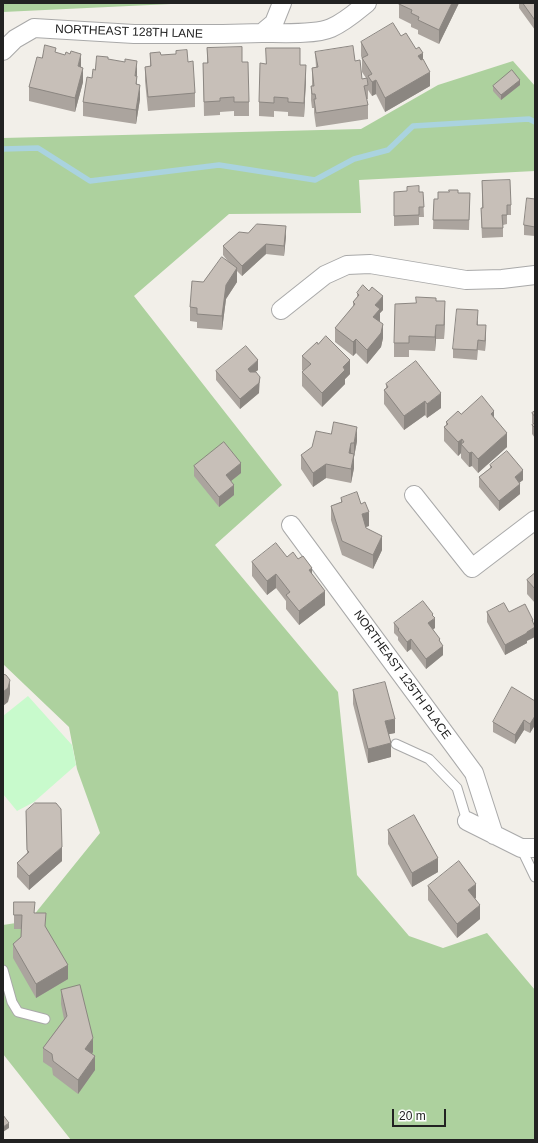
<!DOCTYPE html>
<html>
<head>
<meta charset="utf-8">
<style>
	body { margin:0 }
	#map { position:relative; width:538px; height:1143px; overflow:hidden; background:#f2efe9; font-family:Helvetica,sans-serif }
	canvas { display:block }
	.frame { position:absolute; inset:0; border:4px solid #222; pointer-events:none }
	.scale { position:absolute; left:392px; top:1109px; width:54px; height:18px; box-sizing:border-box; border:2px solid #222; border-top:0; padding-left:5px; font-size:12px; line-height:14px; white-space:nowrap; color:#222; -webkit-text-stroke:3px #fff; paint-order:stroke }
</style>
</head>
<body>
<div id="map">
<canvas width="538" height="1143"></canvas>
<div class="frame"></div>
<div class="scale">20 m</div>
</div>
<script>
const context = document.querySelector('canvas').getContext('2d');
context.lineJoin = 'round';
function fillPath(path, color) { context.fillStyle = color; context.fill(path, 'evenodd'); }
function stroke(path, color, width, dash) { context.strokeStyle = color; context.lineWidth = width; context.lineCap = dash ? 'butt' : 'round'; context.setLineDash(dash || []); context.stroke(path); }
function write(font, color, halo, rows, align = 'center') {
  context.font = font + ' Helvetica,sans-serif'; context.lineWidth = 3; context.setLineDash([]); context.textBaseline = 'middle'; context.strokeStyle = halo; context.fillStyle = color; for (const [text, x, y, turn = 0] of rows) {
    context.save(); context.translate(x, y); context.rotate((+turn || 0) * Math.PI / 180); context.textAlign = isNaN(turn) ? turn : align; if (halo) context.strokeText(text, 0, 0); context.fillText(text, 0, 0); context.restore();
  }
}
const forest = new Path2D(`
	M3,3H192L3,12Z
	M513,61L535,86V171L359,180L361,213L229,214L134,296L282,485L215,545L338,692L357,875L409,936L443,948L487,933L535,990V1140H71L3,1054V925L29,921L100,833L77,769L69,727L3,664V138L361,129L438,85Z`);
const park = new Path2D(`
	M28,696L72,745L76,765L34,802L17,811L3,794V716Z`);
const stream = new Path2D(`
	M3,149L38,148L90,181L219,165L315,180L354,159L388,150L413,126L529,119L535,122`);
const lane = new Path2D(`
	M396,744L429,759L457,788L467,821
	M521,848L535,877
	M3,970L12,1002L18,1012L45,1019`);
const street = new Path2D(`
	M262,33C280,33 315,35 331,28C345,22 356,12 367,3
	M3,51L15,39L34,28L134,34H223L262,33L274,23L282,3
	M281,310L325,275L347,265L370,264L466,280L502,279L535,275
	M414,495L472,568L535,520
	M291,525L474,773L494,835
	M467,821L521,848H535`);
const wall = new Path2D(`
	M459,3L439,44L418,34V30L411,27V24L399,18V4Z
	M519,3H535V30L519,8Z
	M401,36L416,49L423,60L430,86L385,112L376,94L372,96L368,90V82L367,79L368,85V99H366L368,105V119L316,127L314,113V108H312L311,100V86H312V68L316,67L315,52L355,61L362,79L366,78L362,72V59L361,56V42Z
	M207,48L242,62L249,102V116H234V111L220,112V115L204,116L203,63H207Z
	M56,53L81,67L83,82L75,112L29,101V87L42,58Z
	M150,53L188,62L195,93V107L148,111L145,81V67L150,66Z
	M108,59L137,76V85L140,99L136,124L83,116V102L95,70Z
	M300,65L306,79L304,117L288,116V112L274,111V117L259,116V102Z
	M520,85L501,100L493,91V86Z
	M482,181L511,205V215H507V224L503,225V237L482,238L481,217V208H482Z
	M394,192H423L424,217H419V225L394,226Z
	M458,193H470L469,230L433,229L434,199H438Z
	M535,199V236L524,235V225Z
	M286,236L284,256L266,254L242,276L237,271V282L226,299L222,330L197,328V322L190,321V307L203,282L230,264L223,255V246Z
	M357,293L383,310L380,313V322L383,338L381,347L367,364L356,353L353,356L335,342V328L353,307V302L357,297Z
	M436,301L445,315L444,339H436L435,351L409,350V357H394V343L416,303Z
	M478,320V325L486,335L485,351L478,350L477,360L453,358V349Z
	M302,356L350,374L345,379V384L322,407L302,386V372L303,371L302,370Z
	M258,370L255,372L259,393L240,409L216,380V371Z
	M386,384L441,408L427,418L425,415L404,430L384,404V390L386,388Z
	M535,411V438L532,434V425L533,424L532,423V413Z
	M461,414L494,418L507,447L478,473L472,466L469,467L461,458V453L458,456L444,441V427L446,426V422Z
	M357,441L354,457V468L351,483L326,478L313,487L301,469V455Z
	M490,465L523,480L519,483L520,494L499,511L479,487V477L490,468Z
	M194,466L241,473L231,481L234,495L219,507L194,476Z
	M341,498L369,526L366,527V528L382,550L373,569L342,555L331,520V506L341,502Z
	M287,557L298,559L312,574L325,605L299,625L286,609V601L276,588L267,595L252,576V562Z
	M535,573V603L527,594V580Z
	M487,612H509L527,641V643L505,655L487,622Z
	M433,616L435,628L433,629L440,642L443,655L426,669L411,649L407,652L398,640V637L394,633V623Z
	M353,690L395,733L389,734L391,757L368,763L353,704Z
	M535,701V725L530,733L524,730L515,744L493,732V722Z
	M535,752V764L534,763V753Z
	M26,811L62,861L29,890L17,877V863L27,853Z
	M388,830L438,872L412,887L388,844Z
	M428,886L476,898H475L480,919L457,938L428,900Z
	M14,902L35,913L46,928L68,979L36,998L13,958V944L21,937V929H14Z
	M61,990L93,1052L92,1054L95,1070L78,1094L53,1075L52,1068L43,1062V1048L64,1019L61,1004Z`);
const shadedWall = new Path2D(`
	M452,3H459L439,44V30Z
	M423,53V67L418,56Z
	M81,54V68L78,66Z
	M137,61V75L135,90V76Z
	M306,65V79L304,117V103Z
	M83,68V82L75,112V98Z
	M430,72V86L385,112V98Z
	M376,80V94L372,96V82Z
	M520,80V85L501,100V95Z
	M140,85V99L136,124V110Z
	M286,226V236L284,256V246Z
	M266,244V254L242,276V266Z
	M237,268V282L226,299L222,330V316L226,285Z
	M383,296V310L380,313V323L373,317L375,305Z
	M445,301V315L444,339V325Z
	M383,324V338L381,347L367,364V350Z
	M436,325V339L435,351V337Z
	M486,325V335L485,351V341Z
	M356,339V353L353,356V342Z
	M258,360V370L248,378V369Z
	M350,360V374L345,379V384L322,407V393L343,367Z
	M260,377L259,393L240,409V399Z
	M441,393V408L427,418V404Z
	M425,401V415L404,430V416Z
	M494,411V425L491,414Z
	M357,427V441L354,457V468L351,483V469L354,455V443Z
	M507,433V447L478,473V459Z
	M462,439L461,453L458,456V442Z
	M351,443V457L349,453Z
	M472,452V466L469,467V453Z
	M241,463V473L226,485V475Z
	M326,464V478L313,487V473Z
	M523,470V480L515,486V477Z
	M520,484V494L499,511V501Z
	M234,485V495L219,507V497Z
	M369,512V526L362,528V514Z
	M382,536V550L373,569V555Z
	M312,568V582L309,570Z
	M276,574V588L267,595V581Z
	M325,591V605L299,625V611Z
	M433,614V620L435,618V628L428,633V623L432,615Z
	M532,620H533V628L535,627V637L527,641V643L505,655V645L527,632Z
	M411,639V649L407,652V642Z
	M440,639V648L443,646V655L426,669V659L439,640Z
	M10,680V694L8,702L3,706V692Z
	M535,716V725L530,733V724Z
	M395,719V733L385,735V721Z
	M524,720V730L515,744V735Z
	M391,743V757L368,763V749Z
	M62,847V861L29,890V876Z
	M438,858V872L412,887V873Z
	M476,884V898L468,904V890Z
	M480,905V919L457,938V924Z
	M68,965V979L36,998V984Z
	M93,1038V1052L85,1063V1049Z
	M95,1056V1070L78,1094V1080Z
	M9,1123V1128L3,1132V1127Z`);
const building = new Path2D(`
	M400,3H452L439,30L418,20L419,17L411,13L412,10L399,4Z
	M523,3H535V20Z
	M393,23L401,36L406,33L416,49L419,47L423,53L418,56L421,60L423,59L430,72L385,98L376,80L372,82L368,76L372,74L362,58L368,55L361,42Z
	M45,45L56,48L55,52L65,55L66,52L70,54L71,51L81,54L78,66L83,68L75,98L29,87L37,57L42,58Z
	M353,46L355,61L360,60L362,79L367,78L368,85L364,86L368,105L316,113L314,99H316L315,94H312L311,86H314L312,68L318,67L315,52Z
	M242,47V62H248L249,102H234V97L220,98V101L204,102L203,63H208L207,48Z
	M266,48H300V65H306L304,103L288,102V98L274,97V103L259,102L260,63L266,64Z
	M187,50L188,62L193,61L195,93L148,97L145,67L151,66L150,53L160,52L161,55L176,54V51Z
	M97,56L108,57V59L125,62V59L137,61L135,76H137L136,84L140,85L136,110L83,102L87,77L92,78L93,69L95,70Z
	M512,70L520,80L501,95L493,86Z
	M510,180L511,205H507V215H502L503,228H482L481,208H483L482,181Z
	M419,186V192H423L424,207H419V215L394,216V192L407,191V187Z
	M449,190H458V193H470L469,220H433L434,199H438V192H449Z
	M527,198L535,199V227L524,225Z
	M257,224L286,226L284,246L266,244L242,266L223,246L239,232L248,233Z
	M222,257L237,268L226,285L222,316L197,314V308L190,307L192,281L203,282Z
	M363,285L369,291L372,287L383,296L375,305L380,309L373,317L383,324L381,333L367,350L356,339L353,342L335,328L355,304L353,302L359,295L357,293Z
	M416,297L436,298V301H445L444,325H436L435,337L409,336V343H394L395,304L416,303Z
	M457,309L478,310L477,325H486L485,341L478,340L477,350L453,349Z
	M326,336L350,360L343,367L345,370L322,393L302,372L311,364L302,356L317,342L318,344Z
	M246,346L258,360L248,369L250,372H256L260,377L259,383L240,399L216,371Z
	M416,361L441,393L427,404L425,401L404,416L384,390L388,387L386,384Z
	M482,396L494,411L491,414L507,433L478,459L472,452L469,453L461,444L464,442L462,439L458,442L444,427L448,424L446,422L458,411L461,414Z
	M535,411V417L532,413Z
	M334,422L357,427L354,443H351L349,453L354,454L351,469L326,464L313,473L301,455L312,447L316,431L331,434Z
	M535,423V428L532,425Z
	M224,442L241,463L226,475L234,485L219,497L194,466Z
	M507,451L523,470L515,477L520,484L499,501L479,477L492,467L490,465Z
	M357,492L361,504L365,502L369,512L362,514L366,528L382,536L373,555L342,541L331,506L342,502L341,498Z
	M276,543L287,557L293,552L298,559L303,556L312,568L309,570L325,591L299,611L286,595L290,592L276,574L267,581L252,562Z
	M535,573V589L527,580Z
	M423,601L433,614L432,615L435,618L428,623L440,639L439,640L443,646L426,659L411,639L407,642L398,630L399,629L394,623Z
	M504,603L509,612L525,604L533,620H532L535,627L527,632V633L505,645L487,612Z
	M3,674L6,675L10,680L8,688L3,692Z
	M385,682L395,719L385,721L391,743L368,749L353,690Z
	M512,687L535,701V716L530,724L524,720L515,735L493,722Z
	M35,803H56L61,809L62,847L29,876L17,863L29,852L27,850L26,811Z
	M414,815L438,858L412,873L388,830Z
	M459,861L476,884L468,890L480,905L457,924L428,886Z
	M14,902H35L34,913H46L45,926L68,965L36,984L13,944L21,937L22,915H14Z
	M80,985L93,1038L85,1049L95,1056L78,1080L53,1061L52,1054L43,1048L67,1016L61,990Z
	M3,1115L9,1123L3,1127Z`);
const streetNames = [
	["NORTHEAST 128TH LANE",129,32,2],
	["NORTHEAST 125TH PLACE",402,675,54]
];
fillPath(forest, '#add19e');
fillPath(park, '#c8facc');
stroke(stream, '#aad3df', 5.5);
stroke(lane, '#a9a9a9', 11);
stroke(street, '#a9a9a9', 20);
stroke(lane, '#fff', 9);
stroke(street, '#fff', 18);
fillPath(wall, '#aba49e');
fillPath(shadedWall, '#8b8681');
fillPath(building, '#c7bfb8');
stroke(building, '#8b8681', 1);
write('12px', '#222', '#fff', streetNames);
</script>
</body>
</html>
